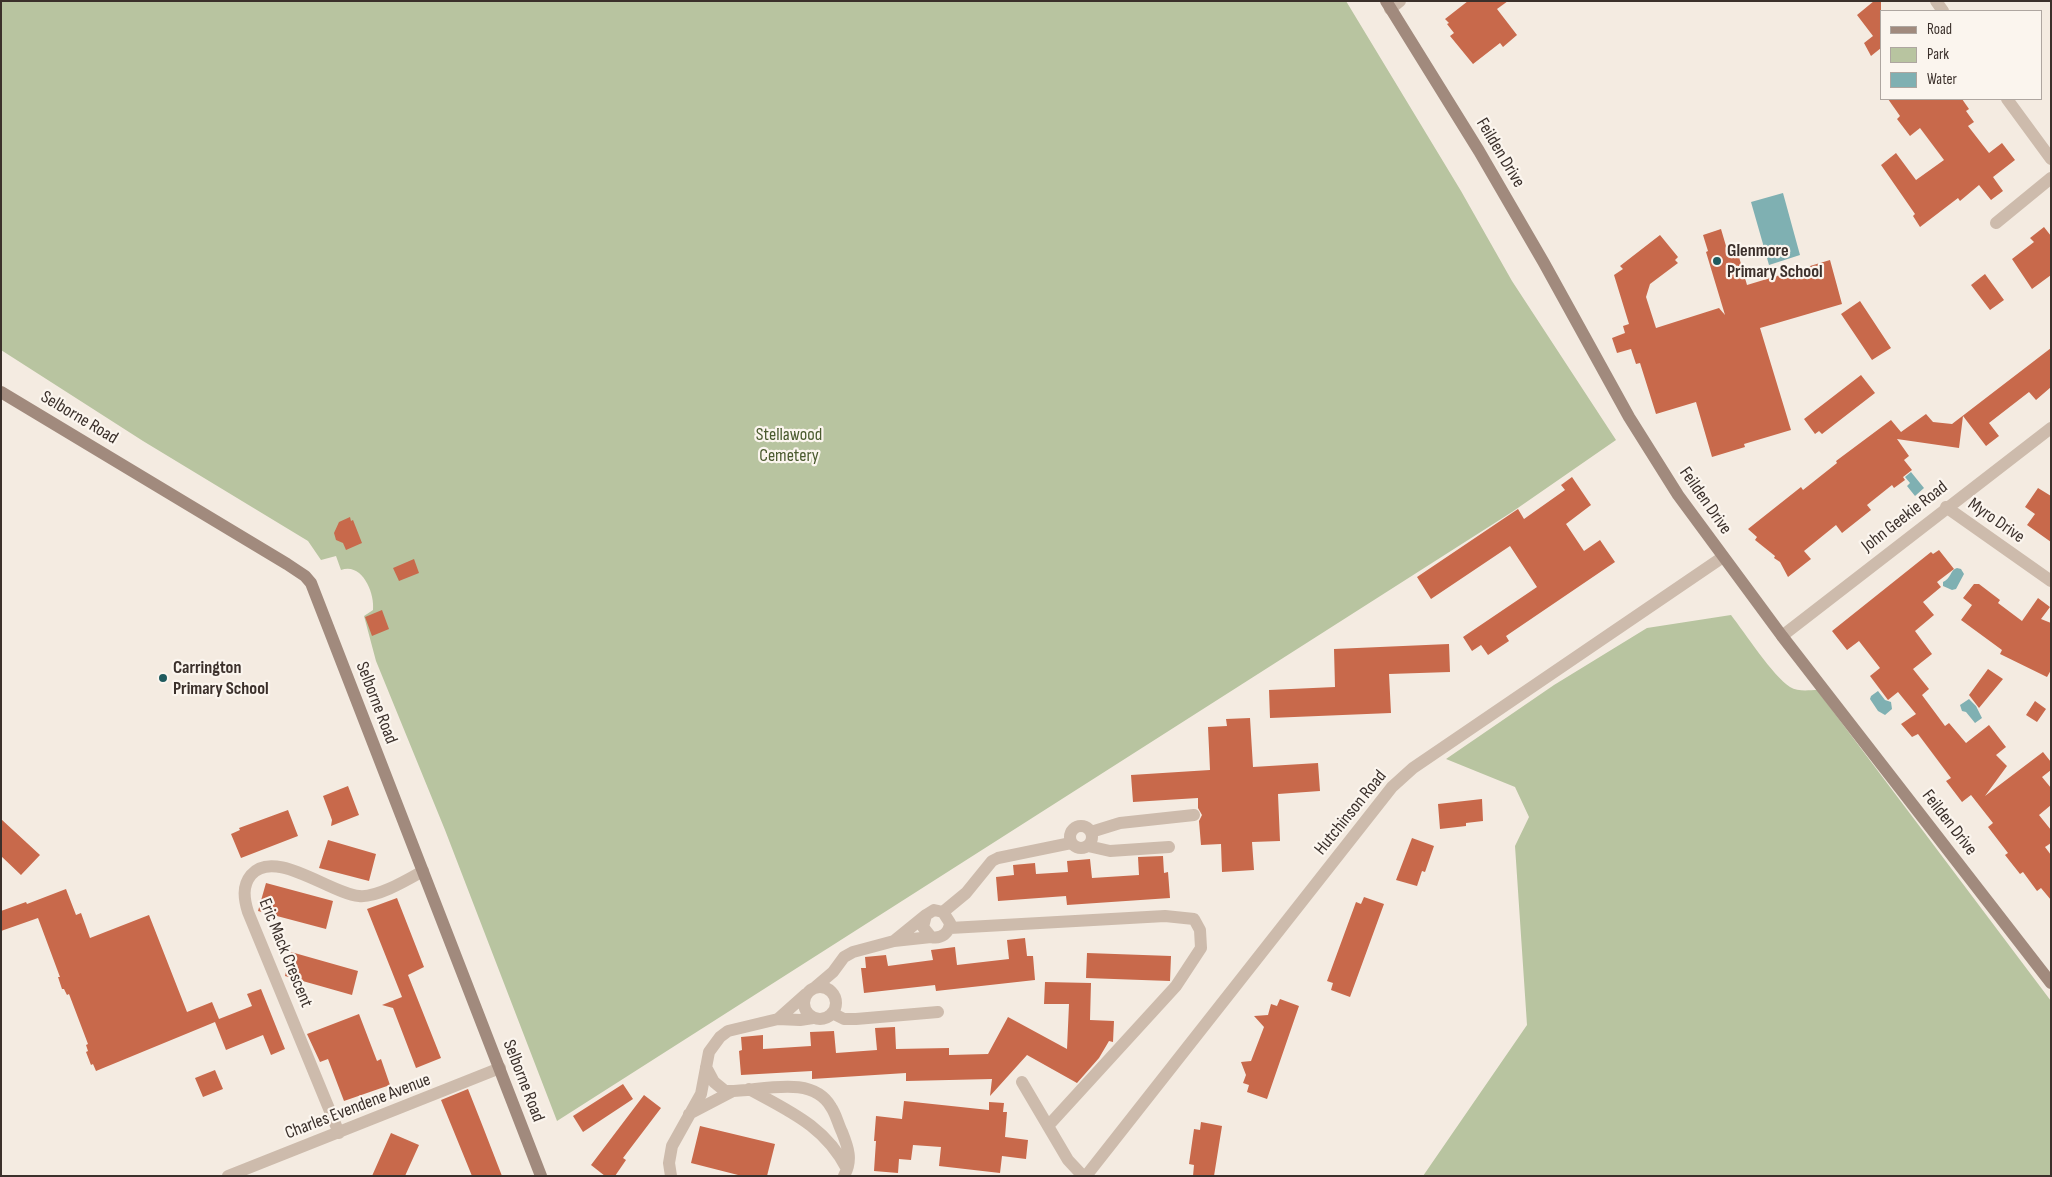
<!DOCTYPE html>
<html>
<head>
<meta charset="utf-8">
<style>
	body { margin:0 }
	#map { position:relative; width:2052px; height:1177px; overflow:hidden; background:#f4ebe1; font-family:"Sofia Sans Condensed",sans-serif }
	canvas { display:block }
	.frame { position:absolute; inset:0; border:2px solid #3b302b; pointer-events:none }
	.legend { position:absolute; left:1880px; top:10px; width:162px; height:90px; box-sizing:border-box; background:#fbf5ee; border:1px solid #aea6a0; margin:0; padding:6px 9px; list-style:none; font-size:15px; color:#3b302b }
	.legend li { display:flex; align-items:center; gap:10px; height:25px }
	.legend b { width:25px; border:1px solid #aea6a0 }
</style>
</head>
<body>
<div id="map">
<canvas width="2052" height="1177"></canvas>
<div class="frame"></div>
<ul class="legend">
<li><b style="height:6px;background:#a18a7d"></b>Road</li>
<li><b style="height:14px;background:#b8c4a0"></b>Park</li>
<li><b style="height:14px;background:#7fb0b2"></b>Water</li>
</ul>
</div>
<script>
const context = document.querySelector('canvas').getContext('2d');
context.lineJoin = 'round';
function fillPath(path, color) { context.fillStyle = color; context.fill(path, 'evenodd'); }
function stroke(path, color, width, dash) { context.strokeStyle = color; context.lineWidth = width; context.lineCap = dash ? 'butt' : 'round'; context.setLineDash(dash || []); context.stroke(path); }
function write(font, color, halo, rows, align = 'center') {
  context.font = font + ' "Sofia Sans Condensed",sans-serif'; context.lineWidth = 4.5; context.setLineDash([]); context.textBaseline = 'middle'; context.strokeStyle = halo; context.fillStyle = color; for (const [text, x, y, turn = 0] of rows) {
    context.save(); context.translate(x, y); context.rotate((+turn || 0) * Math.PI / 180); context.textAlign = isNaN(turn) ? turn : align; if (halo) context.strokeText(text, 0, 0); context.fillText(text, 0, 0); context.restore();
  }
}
const green = new Path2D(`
	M1,1H1346L1461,191L1512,281L1616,440L1512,512L557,1121L445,830L376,661L364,616L373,610C375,593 362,562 341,570L336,556L321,560L308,541L143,441L1,350Z
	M1731,615C1745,633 1773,676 1790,687C1798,692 1809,690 1817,690L2051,1001V1176H1423L1527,1025L1515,846L1529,817L1515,787L1446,759L1554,685L1647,628Z`);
const water = new Path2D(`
	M1783,193L1800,255L1769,265L1751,202Z
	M1911,472L1924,488L1915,496L1907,486L1910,483L1905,477Z
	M1957,568L1961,569L1964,574L1956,589L1952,590L1943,586V582C1951,579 1950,570 1957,568Z
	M1878,691L1885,700L1891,702L1892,709L1885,715L1878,711L1870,699L1871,696Z
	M1969,699L1976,706L1982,718L1975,723L1966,712L1962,711L1960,705Z`);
const building = new Path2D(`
	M1468,1H1508L1497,9L1517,35L1503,47L1500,43L1473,64L1450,36L1454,33L1447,24L1449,23L1445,19Z
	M1874,1H1881V48L1871,56L1864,43L1873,36L1857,15Z
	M1888,99H1962L1969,109L1966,111L1974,122L1968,126L1989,153L2002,143L2015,160L1993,177L2003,191L1991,200L1979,185L1960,201L1958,198L1920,227L1913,216L1915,214L1881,165L1896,153L1916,180L1944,160L1920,128L1910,136L1897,119L1900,116Z
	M2044,227L2051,236V275L2032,289L2012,259L2034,242L2030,238Z
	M1721,229L1726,246L1735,243L1747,285L1830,260L1842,304L1760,328L1791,430L1744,444L1745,447L1712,457L1696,402L1656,414L1640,363L1636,364L1631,349L1617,353L1612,338L1625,333L1623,326L1629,324L1614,275L1623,269L1620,266L1660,235L1678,257L1675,260L1678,263L1650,284L1646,297L1656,328L1719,308L1725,315L1706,252L1708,251L1703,235Z
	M1985,274L2004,300L1990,310L1971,285Z
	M1860,301L1891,348L1872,360L1841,314Z
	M2051,348V387L2036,400L2029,392L1989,423L1999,436L1986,446L1963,416L1959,448L1897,439L1909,456L1904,460L1912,470L1903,477L1905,480L1894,488L1892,485L1867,505L1871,510L1842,533L1836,525L1804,551L1811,559L1788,577L1780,562L1774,558L1775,556L1755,540L1757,537L1748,529L1801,487L1803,490L1837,463L1836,461L1891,420L1901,432L1926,414L1933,422L1952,424Z
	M1861,375L1875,393L1822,434L1819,431L1815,434L1804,419Z
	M1572,477L1591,505L1566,524L1584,551L1600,540L1615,562L1506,636L1509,641L1488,655L1481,645L1472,651L1463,637L1537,587L1510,546L1431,599L1417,577L1518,509L1524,519L1565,490L1561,485Z
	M2038,488L2051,496V542L2027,525L2035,514L2025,507Z
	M350,517L351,521L353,520L362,543L346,550L343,543L336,540L334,533L339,522Z
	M1939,550L1954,569L1937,582L1941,587L1923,602L1934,615L1915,631L1932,654L1913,669L1929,689L1922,695L1945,726L1949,723L1966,743L1989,725L2006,747L1996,755L2007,766L1985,796L2043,752L2051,762V770L2042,777L2051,788V805L2039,815L2051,830V843L2045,847L2051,855V900L2041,888L2037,891L2023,872L2020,874L2005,855L2008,853L1988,827L1993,823L1971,795L1962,802L1946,781L1951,778L1918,734L1912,737L1901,724L1916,714L1898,692L1888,700L1870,676L1880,668L1859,641L1847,650L1832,631L1931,552L1933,554Z
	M414,559L419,573L399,581L393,568Z
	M1974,584H1979L2000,600L1998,603L2022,621L2038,598L2050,607L2041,619L2051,623V670L2047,677L2000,654L2002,650L1961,620L1972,605L1963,598Z
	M382,610L389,629L372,636L365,617Z
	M1449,644L1450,672L1389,674L1391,713L1270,718L1269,690L1335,687L1334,649Z
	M1988,669L2003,679L1979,708L1969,695Z
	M2035,701L2046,709L2037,722L2026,715Z
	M1250,718L1253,767L1318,763L1320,791L1278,794L1280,841L1252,842L1254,870L1222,872L1221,844L1201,845L1199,821L1202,815L1198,808V798L1133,802L1131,775L1210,770L1208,727L1227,726L1226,719Z
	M348,786L359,815L331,826L332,820L323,796Z
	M1482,799L1483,821L1466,823V826L1440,829L1438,804Z
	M288,810L298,836L241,858L231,834L240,830L239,828Z
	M1,819L40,855L21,875L1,856Z
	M1412,838L1434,846L1425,872L1422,871L1417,886L1396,880Z
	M328,840L376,854L369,881L319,868Z
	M1163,856L1164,873L1168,872L1170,898L1067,905L1066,896L998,901L996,877L1014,875L1013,865L1035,863L1036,874L1068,872L1067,861L1090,859L1092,878L1139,875L1138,857Z
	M266,883L333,901L326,929L258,911Z
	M66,889L76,915L81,913L90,938L149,915L187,1012L212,1002L219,1019L252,1006L247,994L261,989L285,1049L271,1055L263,1035L226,1050L215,1022L96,1071L93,1064L91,1065L86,1052L88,1051L86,1045L88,1044L69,994L67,995L64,989H62L58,977H60L57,969L38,918L1,931V911L26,902L27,904Z
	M1364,897L1384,904L1350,997L1331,990L1333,983L1327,981L1356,902L1361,904Z
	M397,898L424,967L408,975L441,1058L416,1068L393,1008L382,1005L402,997L367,909Z
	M1025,938L1027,956H1033L1035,980L936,991L935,985L864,993L861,968H866L865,957L886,955L888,966L933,960L931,950L955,947L957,965L1009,959L1007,940Z
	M291,952L358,971L352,995L285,976Z
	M1087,953L1171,956L1170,981L1086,978Z
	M1045,982L1091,983L1090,1020L1114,1021L1113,1042L1109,1041L1099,1058L1077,1083L1027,1055L990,1096L992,1079L906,1081V1073L812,1079V1071L741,1075L739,1051L742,1050L741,1037L763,1035V1049L811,1046L810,1032L834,1031L836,1053L877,1050L875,1028L895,1027L896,1049L949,1048V1055L988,1054L1008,1017L1067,1049L1069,1004H1044Z
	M1280,999L1299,1006L1267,1099L1247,1092L1249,1085L1243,1083L1246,1075L1241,1062L1251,1061L1264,1027L1254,1016L1268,1015L1271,1004L1277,1006Z
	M359,1014L377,1061L381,1059L390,1085L344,1101L328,1059L320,1062L307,1034Z
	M215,1070L223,1089L203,1097L195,1078Z
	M623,1084L633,1099L583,1132L573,1116Z
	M468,1089L483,1127L502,1176H472L441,1100Z
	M644,1095L661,1108L623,1158L626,1160L615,1176H605L591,1165Z
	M904,1101L989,1110V1102L1004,1103L1003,1112H1007L1005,1137L1028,1140L1026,1159L1002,1156L1000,1173L939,1166L941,1147L913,1145L911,1160L899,1159L898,1173L874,1171L876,1141H874L876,1116L902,1119Z
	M1201,1122L1222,1126L1214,1176H1193L1194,1165L1189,1164L1194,1129L1200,1130Z
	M700,1126L775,1144L767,1176H742L691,1163Z
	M391,1133L419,1145L405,1176H372Z`);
const street = new Path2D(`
	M1936,1L1943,11
	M1390,9L1400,1
	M2007,99L2051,159
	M1996,223L2051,178
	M1946,507L2051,581
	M1782,636L2051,428
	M1070 837a11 11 0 1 1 22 0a11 11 0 1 1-22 0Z
	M1091,832L1120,823L1194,815
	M1088,846L1110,851L1169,847
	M943,912L950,923C949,933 942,939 931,937L923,927L926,915L934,910L943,912L966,893L992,861L998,858L1071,843
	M950,928L1165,916L1194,919L1200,930L1201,948L1176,986L1048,1126
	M894,941L926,915
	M804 1003a16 16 0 1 1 32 0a16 16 0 1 1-32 0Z
	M813,989L833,972L844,957L853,952L894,941L931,937
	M832,1013L844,1019H856L938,1012
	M778,1019L806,994
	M706,1067L714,1082L725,1091C756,1093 811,1072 831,1107C836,1114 838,1124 842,1132C848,1147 853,1160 844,1176
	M1022,1082L1068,1160L1083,1176
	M749,1089C789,1111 825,1126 847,1169
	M689,1114L733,1091
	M339,1133L248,912C244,899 242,886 251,875C274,847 331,894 359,896C377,898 407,880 423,871
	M228,1176L500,1068
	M671,1176L669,1163L672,1146L701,1094L709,1052L720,1037L728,1031L778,1019L800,1020L813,1018
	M1086,1176L1392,787L1413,768L1723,557`);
const secondary = new Path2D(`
	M1386,1L1479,151L1544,263L1629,417L1678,495L1782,636L2051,983
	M1,392L287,564L305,576L311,583L541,1176`);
const markers = [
	[1717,261,5,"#1f5a5e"],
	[163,678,5,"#1f5a5e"]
];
const streetNames = [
	["Feilden Drive",1500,153,59],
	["Selborne Road",79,418,31],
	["Feilden Drive",1705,501,55],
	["John Geekie Road",1905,517,-38],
	["Myro Drive",1996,521,35],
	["Selborne Road",376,703,69],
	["Hutchinson Road",1351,813,-51],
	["Feilden Drive",1949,823,52],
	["Eric Mack Crescent",285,953,68],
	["Selborne Road",523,1081,69],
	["Charles Evendene Avenue",358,1107,-21]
];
const poiNames = [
	["Glenmore",1727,251],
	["Primary School",1727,272],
	["Carrington",173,668],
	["Primary School",173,689]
];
const parkNames = [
	["Stellawood",789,435],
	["Cemetery",789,456]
];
fillPath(green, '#b8c4a0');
fillPath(water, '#7fb0b2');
fillPath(building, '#c8694b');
stroke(street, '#cdbbac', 12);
stroke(secondary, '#a18a7d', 12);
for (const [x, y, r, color] of markers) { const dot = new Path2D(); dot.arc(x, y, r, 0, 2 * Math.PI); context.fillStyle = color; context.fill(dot); stroke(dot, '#fbf5ee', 2); }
write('18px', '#3b302b', '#fbf5ee', streetNames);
write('bold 18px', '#3b302b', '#fbf5ee', poiNames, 'left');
write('18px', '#4a5a2e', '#fbf5ee', parkNames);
</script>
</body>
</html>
